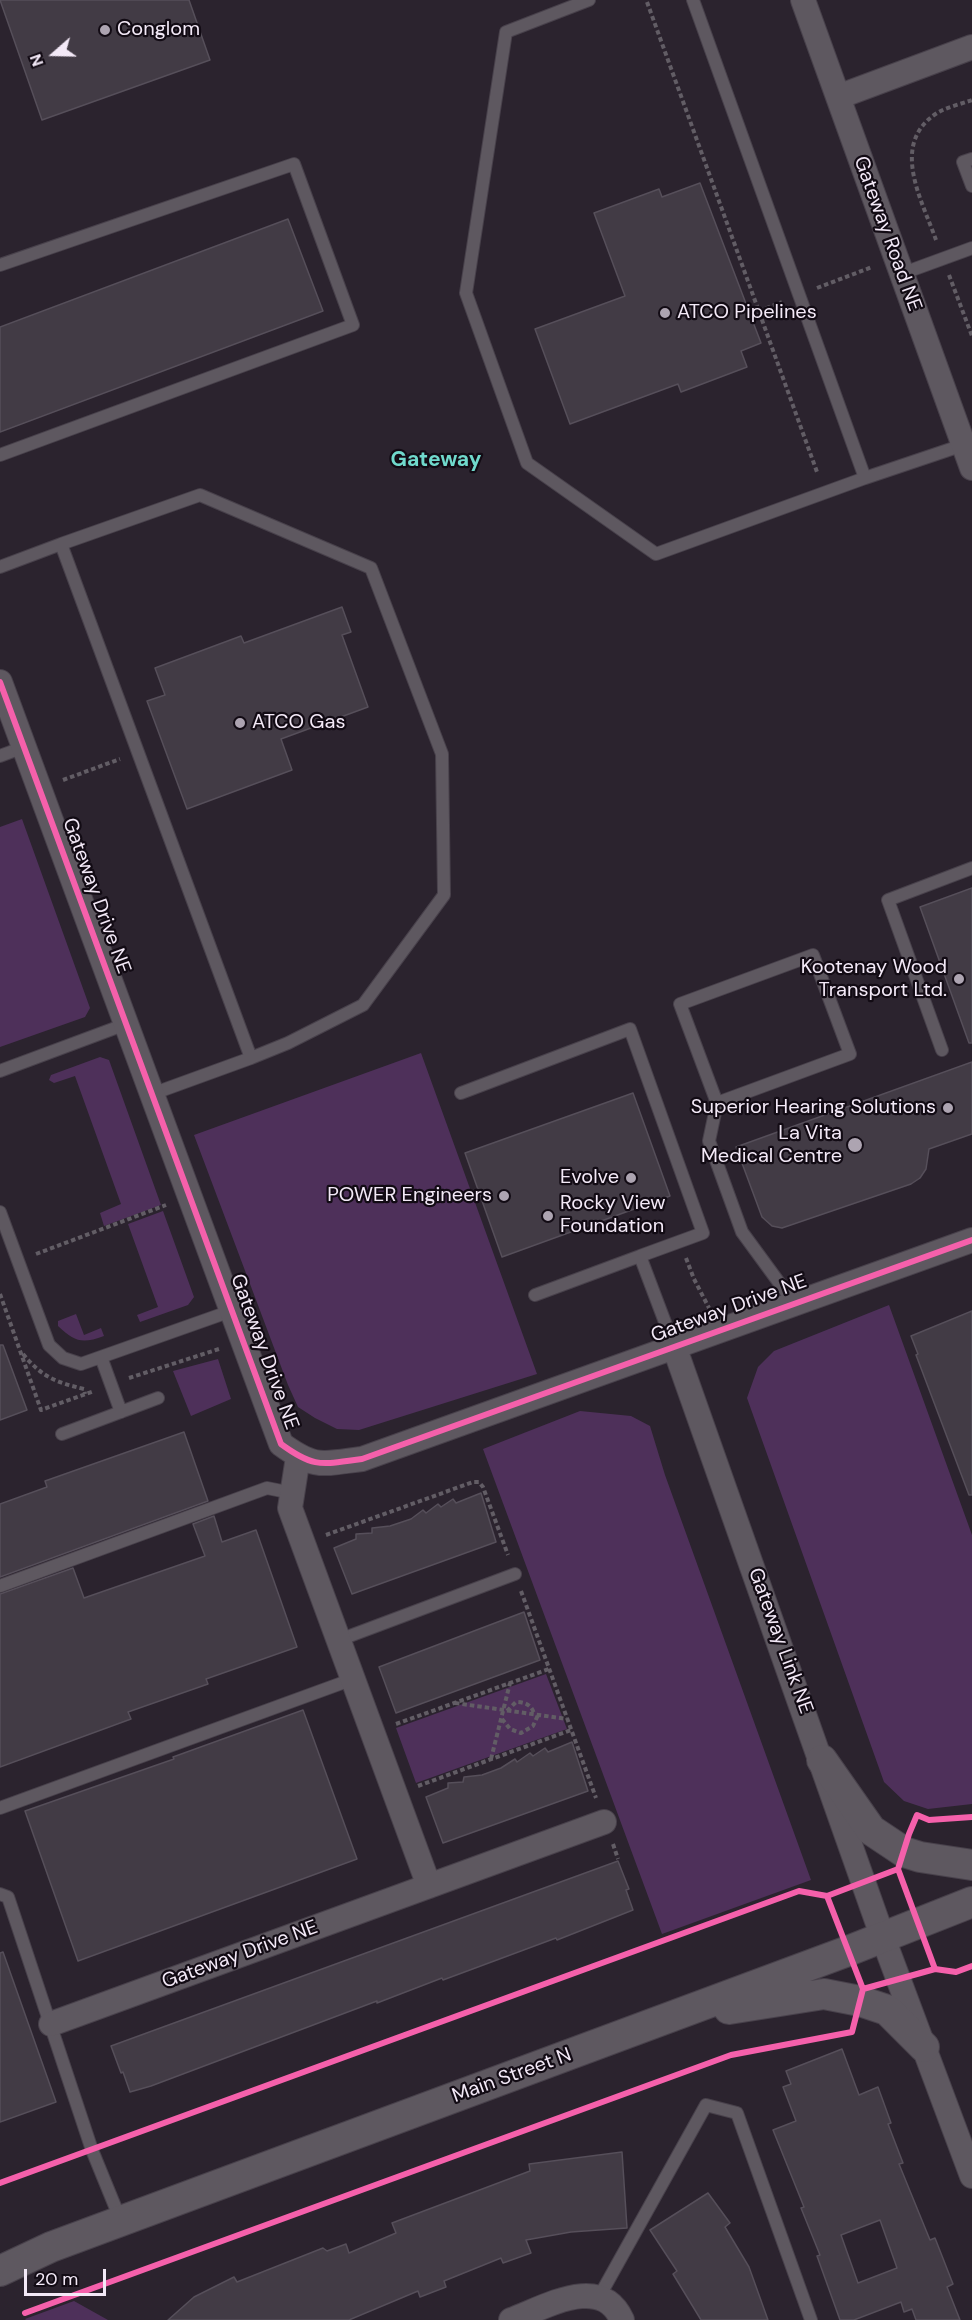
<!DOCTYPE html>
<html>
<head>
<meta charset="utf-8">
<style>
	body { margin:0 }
	#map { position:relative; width:972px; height:2320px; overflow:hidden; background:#2b232e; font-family:"DM Sans",sans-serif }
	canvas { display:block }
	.north { position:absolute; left:24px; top:24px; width:60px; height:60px; -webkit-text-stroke:4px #120b14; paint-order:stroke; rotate:250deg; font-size:16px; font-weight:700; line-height:24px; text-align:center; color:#f3e9f7 }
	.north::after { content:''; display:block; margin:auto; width:21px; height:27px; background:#f3e9f7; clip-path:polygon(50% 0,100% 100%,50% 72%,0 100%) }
	.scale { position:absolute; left:24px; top:2269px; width:82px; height:27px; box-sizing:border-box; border:3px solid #f3e9f7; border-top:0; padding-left:8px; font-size:18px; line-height:21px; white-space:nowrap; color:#f3e9f7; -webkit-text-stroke:4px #120b14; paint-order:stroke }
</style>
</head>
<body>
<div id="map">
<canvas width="972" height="2320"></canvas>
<div class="north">N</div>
<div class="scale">20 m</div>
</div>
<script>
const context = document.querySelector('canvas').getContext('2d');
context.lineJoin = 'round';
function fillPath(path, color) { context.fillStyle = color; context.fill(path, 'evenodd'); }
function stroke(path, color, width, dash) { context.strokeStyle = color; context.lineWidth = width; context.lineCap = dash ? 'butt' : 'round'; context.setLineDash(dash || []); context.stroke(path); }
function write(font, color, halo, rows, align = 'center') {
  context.font = font + ' "DM Sans",sans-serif'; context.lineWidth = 4.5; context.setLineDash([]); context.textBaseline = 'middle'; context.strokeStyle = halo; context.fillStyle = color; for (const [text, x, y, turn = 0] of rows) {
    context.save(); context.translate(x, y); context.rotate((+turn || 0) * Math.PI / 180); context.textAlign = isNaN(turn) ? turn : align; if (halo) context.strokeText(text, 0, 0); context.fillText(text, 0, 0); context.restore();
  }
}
const green = new Path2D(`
	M22,819L90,1008L85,1017L0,1047V827Z
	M421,1053L537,1374L359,1430L337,1429L315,1418L298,1407L288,1385L194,1135Z
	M100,1057L109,1060L161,1205L104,1226L100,1213L121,1204L75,1076L54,1083L49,1080L51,1075Z
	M163,1211L194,1297L188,1305L140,1322L137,1315L158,1307L128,1224Z
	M889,1305L972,1535V1804L928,1809L904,1801L884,1782L747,1398L758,1367L774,1351Z
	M76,1314L84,1335L101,1328L104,1336C82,1344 75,1342 58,1326V1321Z
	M218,1359L231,1399L191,1416L173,1371Z
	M580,1411L631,1416L650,1426L665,1475L811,1880L662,1934L483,1449Z
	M546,1674L567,1729L416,1783L396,1728Z
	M74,2301L108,2320H26L25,2319Z`);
const building = new Path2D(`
	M0,0H189L210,60L42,120Z
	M700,183L761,343L741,351L747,367L681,392L678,384L570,424L535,329L625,296L594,213L659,189L662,197Z
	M288,219L323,311L0,432V327Z
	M342,607L351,632L342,635L368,707L281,739L292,770L187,809L147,701L165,695L155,668L241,636L244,643Z
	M972,888V1043H969L920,907Z
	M972,1062V1134L929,1149L926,1169L920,1178L911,1184L782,1228L772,1226L762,1217L736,1147Z
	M633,1093L670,1196L502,1257L465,1153Z
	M972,1311V1495H969L916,1355L918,1354L911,1336Z
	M0,1345H3L27,1410L0,1420Z
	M184,1432L208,1501L0,1577V1504L47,1487L45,1481Z
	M481,1493L496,1542L352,1594L334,1548L356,1539V1534L372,1533V1528L390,1526L411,1519L423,1510L426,1513L438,1504L441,1507L453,1499L456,1503Z
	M214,1516L222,1542L256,1530L297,1647L206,1679L208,1684L128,1712L131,1719L0,1767V1594L73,1568L84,1598L205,1556L193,1524Z
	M524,1612L540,1660L396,1713L379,1667Z
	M303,1710L357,1859L78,1961L25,1811L174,1759L173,1757Z
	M572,1742L588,1791L443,1843L426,1797L448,1788V1783L463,1782L464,1777L482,1775L501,1768L515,1759L517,1762L530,1753L533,1756L545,1748L548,1752Z
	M618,1861L629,1889L626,1890L633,1910L557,1940L556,1938L443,1980L442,1978L377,2003V2001L151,2086L130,2092L123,2072L121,2073L111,2046Z
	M3,1952L56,2102L0,2122V1953Z
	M842,2049L859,2095L878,2087L891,2123L888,2124L903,2163L899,2164L930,2240L935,2238L953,2284L947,2287L960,2320H916L912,2309L904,2312L901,2302L854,2320H840L817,2256L820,2255L801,2208L804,2207L773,2130L796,2121L783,2087L791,2084L786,2071ZM880,2220L897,2268L858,2283L841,2235Z
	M622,2152L627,2228L571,2232L526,2240L531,2253L503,2263L501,2258L444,2281L446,2287L420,2297L418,2291L349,2320H168L194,2297L234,2277L237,2282L323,2248L327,2251L346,2244L349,2253L396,2233L392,2223L530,2171L529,2164Z
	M708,2193L730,2223L725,2227L749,2267L768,2320H701L673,2274L677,2271L650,2230Z`);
const path = new Path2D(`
	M647,2L817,472
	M936,240C922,200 889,144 937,113C947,107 961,104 972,100
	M949,275L972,336
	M817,288L872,267
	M759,311L782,302
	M63,780L120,759
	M36,1254L166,1205
	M686,1258L694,1279L709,1308
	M0,1294L41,1410L94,1391
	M23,1354C42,1377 55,1382 84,1389L85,1394
	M129,1378L219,1349
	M326,1535L473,1482H479L483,1487L508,1555
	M521,1591L596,1798
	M455,1703L567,1719
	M507,1711L516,1702C525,1702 532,1705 534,1714
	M502,1719L510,1729L521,1733L533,1726L538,1715
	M396,1724L549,1669
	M491,1759L510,1683
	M418,1786L571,1730
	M613,1844L618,1859`);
const service = new Path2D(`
	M589,0L506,32L466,293L527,463L656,554L865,478
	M693,0L865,478L966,444
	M972,159L963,162L972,186
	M0,265L294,164L353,325L0,455
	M901,274L972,248
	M61,544L200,495L371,568L442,754L444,895L363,1005L288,1043L251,1058
	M0,567L61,544L251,1058L152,1094
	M0,756L24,747
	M942,1050L888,900L972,868
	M0,1071L126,1024
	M461,1093L630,1029L703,1233L640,1256
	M717,1103L850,1054L813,955L680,1004L717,1103L709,1141L742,1232L794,1303
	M0,1212L49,1345L63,1358L81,1364L231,1311
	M535,1295L640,1256L674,1346
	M101,1357L121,1412
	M62,1434L158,1398
	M0,1586L267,1488L292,1493
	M339,1640L515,1574
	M0,1808L353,1679
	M0,1894L8,1897L92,2150L121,2221
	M599,2297L706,2105L737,2113L811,2320`);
const minor = new Path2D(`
	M803,0L972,468
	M838,97L972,47
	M0,682L281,1444C315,1469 322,1464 362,1459L972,1240
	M674,1346L883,1938L972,2176
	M298,1457L290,1508L429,1886
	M51,2024L604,1822
	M511,2320C546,2307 601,2273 622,2320`);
const tertiary = new Path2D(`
	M822,1760L871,1830L904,1852L920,1857L972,1865
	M729,2009L824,1994L860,2001L887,2010L924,2047
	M0,2271L51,2247L848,1951L972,1902`);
const cycleway = new Path2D(`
	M0,682L281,1444C315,1469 322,1464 362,1459L972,1240
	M935,1969L898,1869L909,1834L917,1815L929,1820L972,1817
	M863,1989L935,1969L956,1972L972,1966
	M0,2183L799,1891L827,1896L898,1869
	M25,2313L731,2055L852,2032L863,1989L827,1896`);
const markers = [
	[105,30,6,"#ada4b1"],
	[665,313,6,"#ada4b1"],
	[240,723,6,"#ada4b1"],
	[959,979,6,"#ada4b1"],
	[948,1108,6,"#ada4b1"],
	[855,1145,8,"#ada4b1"],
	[631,1178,6,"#ada4b1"],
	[504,1196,6,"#ada4b1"],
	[548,1216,6,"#ada4b1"]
];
const poiNames = [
	["Conglom",117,30,"left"],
	["ATCO Pipelines",677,313,"left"],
	["ATCO Gas",252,723,"left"],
	["Kootenay Wood",947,968],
	["Transport Ltd.",947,991],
	["Superior Hearing Solutions",936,1108],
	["La Vita",842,1134],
	["Medical Centre",842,1157],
	["Evolve",619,1178],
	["POWER Engineers",492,1196],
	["Rocky View",560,1204,"left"],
	["Foundation",560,1227,"left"]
];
const streetNames = [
	["Gateway Road NE",887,234,70],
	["Gateway Drive NE",96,896,70],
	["Gateway Drive NE",729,1309,-20],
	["Gateway Drive NE",264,1352,70],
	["Gateway Link NE",780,1641,70],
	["Gateway Drive NE",240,1955,-20],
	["Main Street N",512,2076,-20]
];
const neighbourhoodNames = [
	["Gateway",436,460]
];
fillPath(green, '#4e305a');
fillPath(building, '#423b45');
stroke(building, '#564f5a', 1.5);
stroke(service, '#48414b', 14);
stroke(minor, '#48414b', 26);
stroke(tertiary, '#48414b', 32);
stroke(path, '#625d65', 4, [4.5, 3]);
stroke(service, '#5e5860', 12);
stroke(minor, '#5e5860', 24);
stroke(tertiary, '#5e5860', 30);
stroke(cycleway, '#f560ab', 6);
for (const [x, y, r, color] of markers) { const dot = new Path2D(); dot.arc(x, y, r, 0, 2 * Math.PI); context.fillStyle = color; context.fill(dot); stroke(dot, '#120b14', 2); }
write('20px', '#f3e9f7', '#120b14', poiNames, 'right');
write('20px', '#f3e9f7', '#120b14', streetNames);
write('bold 21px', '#70d9cc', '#120b14', neighbourhoodNames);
</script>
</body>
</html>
